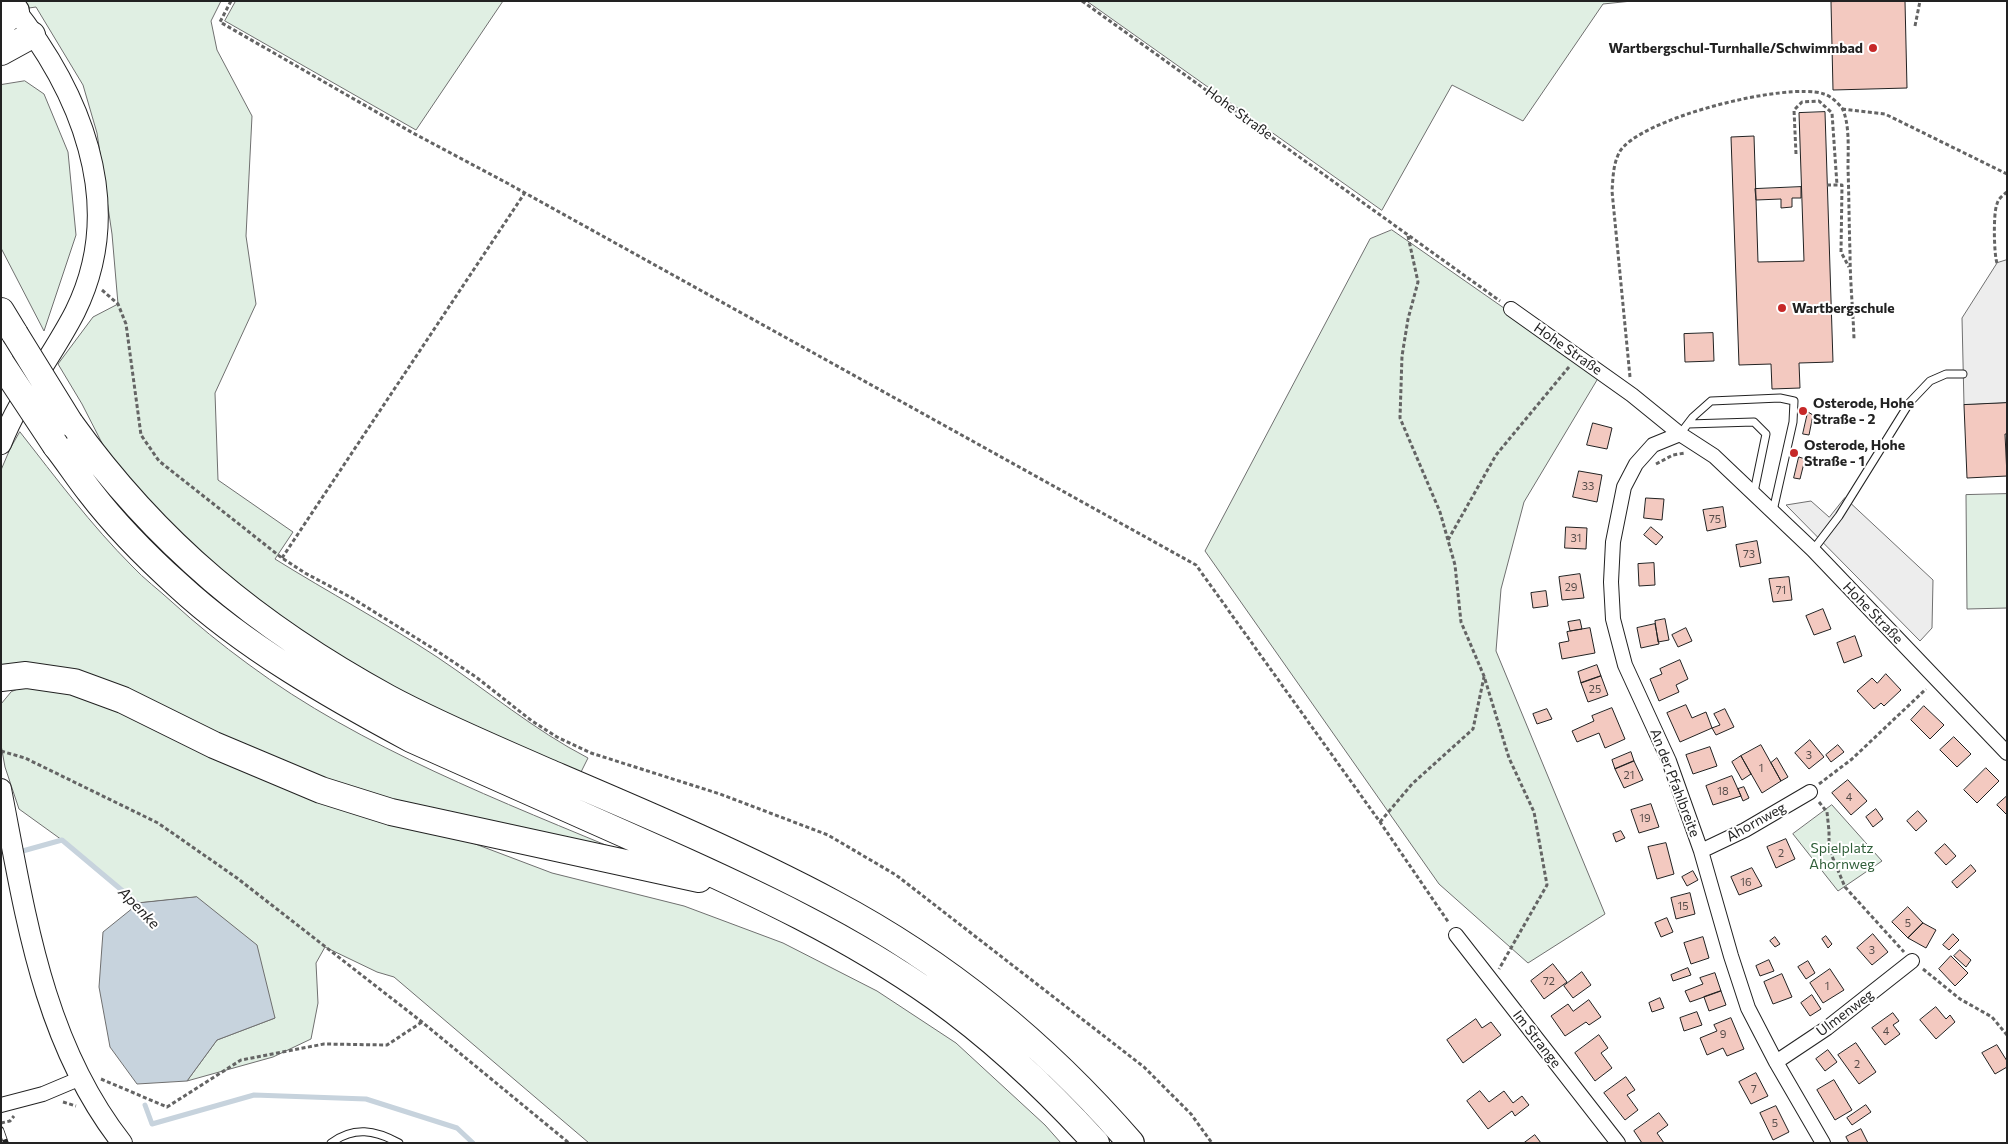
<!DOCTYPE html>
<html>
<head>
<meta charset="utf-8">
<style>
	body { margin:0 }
	#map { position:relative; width:2008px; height:1144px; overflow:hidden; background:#fff; font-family:Commissioner,sans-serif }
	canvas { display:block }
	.frame { position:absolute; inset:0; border:2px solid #222; pointer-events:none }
</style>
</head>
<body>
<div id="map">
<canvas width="2008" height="1144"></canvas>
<div class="frame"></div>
</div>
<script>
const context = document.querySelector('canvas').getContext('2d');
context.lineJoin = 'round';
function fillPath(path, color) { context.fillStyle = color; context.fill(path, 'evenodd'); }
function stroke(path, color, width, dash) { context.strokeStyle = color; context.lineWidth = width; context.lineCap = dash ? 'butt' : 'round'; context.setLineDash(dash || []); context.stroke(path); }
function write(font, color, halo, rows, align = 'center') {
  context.font = font + ' Commissioner,sans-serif'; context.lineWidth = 4; context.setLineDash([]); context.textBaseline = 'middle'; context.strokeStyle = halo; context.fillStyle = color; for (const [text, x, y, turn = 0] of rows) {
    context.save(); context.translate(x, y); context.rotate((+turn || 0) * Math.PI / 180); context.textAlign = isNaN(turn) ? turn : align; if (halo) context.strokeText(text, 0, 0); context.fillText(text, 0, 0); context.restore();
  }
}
const green = new Path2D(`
	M1,1H221L211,21L217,50L252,116L246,236L256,304L215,393L218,480L293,532L275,559C328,592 384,622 437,657C488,691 534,730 588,758L580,774L457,720L355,666L256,603L157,514L103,445L82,404L58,364L93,317L118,304L112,234L97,133L83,85L36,7L1,12Z
	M236,1H503L416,130L225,21Z
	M1087,1H1632L1603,4L1523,121L1452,85L1382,210Z
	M25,81L44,94L68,152L76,235L44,331L1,248V85Z
	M1392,230L1600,375L1524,502L1501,589L1496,651L1605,914L1528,963L1439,884L1205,551L1370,239Z
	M20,432C56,478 91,525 132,566C144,579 159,590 172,602C196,624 222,645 248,664C361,748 503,802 632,856L391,805L1,665V470L10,449Z
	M2007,494V608L1967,609L1966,495Z
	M23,687L71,691L552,873L684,906L783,943L877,991L956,1043L1045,1125L1061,1143H589L394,977L377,972L325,947L316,963L318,1003L311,1039L273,1057L187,1081L217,1040L275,1018L197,897L139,903L62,840L19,809L5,767L1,745V704L11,692Z
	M1832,805L1882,861L1838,891L1793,834Z`);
const parking = new Path2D(`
	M2007,260V403L1964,405L1962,318L1997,263Z
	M1845,498L1933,580L1932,628L1920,641L1786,505L1811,501L1829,517Z`);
const water = new Path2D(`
	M197,897L257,945L275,1018L217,1040L187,1081L137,1084L110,1047L99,987L103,932L139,903Z`);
const stream = new Path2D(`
	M19,852L62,840L143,908
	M145,1105L152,1124L254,1095L366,1099L457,1128L473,1143`);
const building = new Path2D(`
	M1905,1L1907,88L1833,90L1831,2Z
	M1825,112L1833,362L1799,363L1800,388L1772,389L1771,364L1739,365L1731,137L1754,136L1758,262L1804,261L1799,113Z
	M1801,187V198H1792V207L1781,208V199L1756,200L1755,189Z
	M1713,333L1714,361L1685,362L1684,334Z
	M2007,403V434H2005L2007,476L1967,478L1964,405Z
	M1808,412L1813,415L1809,435L1803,434Z
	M1593,423L1612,428L1607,449L1587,445Z
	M1799,457L1805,459L1800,479L1794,478Z
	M1579,471L1602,475L1597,502L1573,497Z
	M1646,498L1664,499L1662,520L1644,518Z
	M1723,507L1726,527L1707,531L1703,510Z
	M1566,527L1587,528L1586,549L1565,548Z
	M1651,527L1663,537L1656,545L1644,535Z
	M1757,541L1761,563L1740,567L1736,545Z
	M1654,563L1655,585L1639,586L1638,564Z
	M1580,574L1584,598L1562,600L1559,577Z
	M1789,577L1792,600L1773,602L1769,579Z
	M1546,591L1548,606L1533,608L1531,593Z
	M1823,609L1831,629L1814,635L1806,616Z
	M1665,619L1669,640L1658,642L1655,621Z
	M1580,620L1582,629L1570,631L1568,622Z
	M1655,624L1659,644L1641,648L1637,628Z
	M1590,628L1595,653L1562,659L1559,643L1569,641L1567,632Z
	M1686,628L1692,641L1678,647L1672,635Z
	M1855,636L1862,656L1844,663L1837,643Z
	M1680,660L1688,679L1676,685L1679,692L1659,701L1650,679L1662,674L1660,669Z
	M1597,665L1601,676L1581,683L1578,672Z
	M1886,674L1901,690L1884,706L1881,703L1874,709L1857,691L1872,678L1877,683Z
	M1601,676L1608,695L1588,702L1581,683Z
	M1686,705L1692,718L1706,712L1712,728L1680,742L1667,713Z
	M1924,706L1944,725L1930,739L1911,720Z
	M1612,708L1625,739L1605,748L1599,733L1577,742L1572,731L1594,721L1592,716Z
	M1547,709L1552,719L1537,724L1533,714Z
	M1725,709L1734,727L1716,735L1712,728L1720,725L1714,714Z
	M1954,737L1971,754L1957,767L1940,750Z
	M1810,740L1824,757L1809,769L1795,753Z
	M1761,745L1781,781L1762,793L1741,756Z
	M1838,745L1844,752L1831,762L1826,755Z
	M1710,747L1717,766L1693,774L1686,755Z
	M1631,752L1634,761L1615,769L1612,760Z
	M1741,756L1751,774L1742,780L1732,762Z
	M1777,758L1788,777L1781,781L1771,763Z
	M1634,761L1643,780L1624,788L1615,769Z
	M1986,768L1999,781L1977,803L1964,790Z
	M1732,776L1741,796L1713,805L1706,786Z
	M1848,780L1867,801L1851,815L1832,793Z
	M1744,787L1749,798L1743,801L1738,789Z
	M2007,796V815L1997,805Z
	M1651,804L1659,827L1639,833L1631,810Z
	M1876,809L1883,819L1873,827L1866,817Z
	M1918,811L1927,821L1916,831L1907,821Z
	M1621,831L1625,838L1616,842L1613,834Z
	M1786,839L1795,859L1776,868L1767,847Z
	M1666,843L1674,874L1657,879L1648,847Z
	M1945,844L1956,856L1946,865L1935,853Z
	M1971,865L1976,871L1957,888L1952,882Z
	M1752,868L1762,886L1739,895L1731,877Z
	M1693,871L1698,880L1687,886L1682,877Z
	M1690,893L1695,914L1676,919L1671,898Z
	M1908,907L1923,923L1908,938L1892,922Z
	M1667,918L1673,932L1661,937L1655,923Z
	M1923,923L1936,930L1926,948L1908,938Z
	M1873,934L1888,952L1872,965L1857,948Z
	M1953,934L1959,940L1949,950L1943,945Z
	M1826,936L1832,944L1828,948L1822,939Z
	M1703,937L1709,958L1691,964L1684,943Z
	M1775,937L1780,944L1775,947L1770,941Z
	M1960,950L1971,960L1966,967L1954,956Z
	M1951,956L1968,973L1955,986L1939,969Z
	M1769,960L1774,971L1760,976L1756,966Z
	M1808,961L1815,973L1806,979L1798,967Z
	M1553,964L1567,982L1544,999L1531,981Z
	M1688,968L1691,975L1673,981L1671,975Z
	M1830,969L1844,990L1823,1003L1810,983Z
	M1582,972L1591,985L1573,998L1564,986Z
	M1715,973L1721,991L1690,1002L1685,991L1703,984L1700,978Z
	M1782,974L1792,997L1773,1004L1764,982Z
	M1721,991L1726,1005L1709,1011L1704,997Z
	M1812,995L1821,1009L1810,1016L1801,1003Z
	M1660,998L1664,1008L1652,1012L1649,1003Z
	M1589,1000L1601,1017L1589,1025L1586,1022L1565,1036L1551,1016L1568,1004L1573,1011Z
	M1936,1007L1946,1019L1950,1015L1955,1022L1936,1039L1920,1020Z
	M1697,1012L1702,1025L1684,1031L1680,1018Z
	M1893,1013L1899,1021L1893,1025L1900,1034L1885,1045L1872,1028Z
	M1731,1018L1744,1049L1727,1056L1723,1048L1707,1055L1700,1038L1717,1031L1714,1025Z
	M1476,1019L1482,1028L1491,1022L1501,1035L1463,1063L1447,1040Z
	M1599,1035L1608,1048L1601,1053L1612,1068L1595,1081L1575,1053Z
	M1856,1043L1876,1072L1859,1084L1838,1055Z
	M1997,1045L2007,1061V1067L1995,1074L1982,1053Z
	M1828,1050L1837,1062L1825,1071L1816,1059Z
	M1756,1073L1768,1096L1751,1104L1739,1082Z
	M1626,1077L1635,1090L1627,1095L1638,1110L1625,1120L1604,1093Z
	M1834,1080L1852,1110L1835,1120L1817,1090Z
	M1480,1091L1489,1102L1504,1091L1513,1103L1522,1096L1529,1105L1515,1116L1512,1111L1488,1129L1467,1101Z
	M1866,1105L1871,1112L1852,1125L1847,1118Z
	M1776,1106L1789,1132L1773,1140L1760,1113Z
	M1659,1113L1668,1125L1657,1133L1664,1143H1642L1634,1131Z
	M1861,1129L1868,1143H1849L1846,1137Z
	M1535,1135L1541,1143H1524Z`);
const path = new Path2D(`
	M231,1L220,22L413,133L507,183L1196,565L1380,822L1449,923
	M1082,1L1500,301
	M1915,26L1920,1
	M1842,109L1885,114L2007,174
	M1796,154L1794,110L1802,102L1819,101L1832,113L1837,185
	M1827,185H1842L1841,252L1849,267
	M1408,236L1418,282L1408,319L1402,356L1400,418L1440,512L1455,565L1461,622L1484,676L1509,758L1534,812L1547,885L1499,969
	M1997,263C1994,255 1993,213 1997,204C1998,199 2003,195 2007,192
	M102,290L118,304L126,324L141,435L159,461L282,558L305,573L352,598L437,651L476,677L532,721L557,737L591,753L720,794L828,835L896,875L1144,1067L1191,1114L1212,1143
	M1630,377L1612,191C1613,178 1613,165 1619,153C1636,119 1788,81 1824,94C1831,96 1838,103 1842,108C1850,123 1848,151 1848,168C1849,196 1849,224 1850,252C1850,281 1853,310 1854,339
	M1656,464L1673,455L1685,453
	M1448,540L1496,455L1569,367
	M282,558L524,194
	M1,751L25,758L158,823L237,878L422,1022L569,1143
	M1819,784L1852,759L1926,689
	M1819,802L1827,812L1829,831V849L1845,887L1904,952
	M1380,822L1412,784L1473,729L1484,677
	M1923,969L1960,999L1992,1017L2007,1035
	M101,1079L167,1107L241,1060L324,1044L387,1045L422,1022
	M63,1102L76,1106
	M1,1123L10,1121L14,1116`);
const lane = new Path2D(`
	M1688,424L1754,422L1766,434L1754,492
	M1680,434L1693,417L1711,401L1780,398L1794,401L1793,422L1773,511
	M1813,550L1839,516L1910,402L1930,381L1946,374H1963
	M331,1143C354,1126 375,1130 399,1143`);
const street = new Path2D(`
	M1511,309L1632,395L1680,434L1714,456L1813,550L2007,753
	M1680,434L1653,445L1636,464L1624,487L1613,542L1611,582L1613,619L1625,665L1669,761L1701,851L1731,956L1748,1008L1776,1062L1823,1143
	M1701,851L1745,830L1810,792
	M1456,935L1618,1143
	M1776,1062L1827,1028L1912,961
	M1,1105L43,1094L81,1078`);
const secondary = new Path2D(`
	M1,444C19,397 52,357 75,312C129,203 79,88 8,1
	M1,789C25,912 42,1041 122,1143`);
const highway = new Path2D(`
	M1,24L16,11
	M1,52L32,35
	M1,311L15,334
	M70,423C157,544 258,627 388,698C440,726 494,748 548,772C644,813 741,854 833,903C946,963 1047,1046 1131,1143
	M56,446C68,461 78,477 90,492C116,526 147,557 178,585C245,647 331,696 411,739C493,776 576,812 658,849C754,892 849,936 935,997C994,1039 1047,1089 1096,1143
	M1,678L26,675L74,682L123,700L214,745L321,790L391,812L699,879`);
const rail = new Path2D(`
	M1,1129L6,1143`);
const highwayBridge = new Path2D(`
	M15,334L70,423
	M1,363L56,446`);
const markers = [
	[1873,48,5,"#c62828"],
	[1782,308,5,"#c62828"],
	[1803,411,5,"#c62828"],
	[1794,453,5,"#c62828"]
];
const numberNames = [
	["33",1588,486],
	["75",1715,519],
	["31",1576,538],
	["73",1749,554],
	["29",1571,587],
	["71",1781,590],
	["25",1595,689],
	["3",1809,755],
	["1",1761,768],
	["21",1629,775],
	["18",1723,791],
	["4",1849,797],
	["19",1645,818],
	["2",1781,853],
	["16",1746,882],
	["15",1683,906],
	["5",1908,923],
	["3",1872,950],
	["72",1549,981],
	["1",1827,986],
	["4",1886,1031],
	["9",1723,1034],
	["2",1857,1064],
	["7",1754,1089],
	["5",1775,1123]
];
const poiNames = [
	["Wartbergschul-Turnhalle/Schwimmbad",1863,48,"right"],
	["Wartbergschule",1792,308],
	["Osterode, Hohe",1813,403],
	["Straße - 2",1813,419],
	["Osterode, Hohe",1804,445],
	["Straße - 1",1804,461]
];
const streetNames = [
	["Hohe Straße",1239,113,36],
	["Hohe Straße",1568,349,35],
	["Hohe Straße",1873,613,46],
	["An der Pfahlbreite",1675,783,69],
	["Ahornweg",1756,822,-29],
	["Ulmenweg",1845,1013,-37],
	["Im Strange",1537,1039,52]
];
const parkNames = [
	["Spielplatz",1842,848],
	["Ahornweg",1842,864]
];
const waterNames = [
	["Apenke",139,908,46]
];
fillPath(green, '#e0efe3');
stroke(green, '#6f6f6f', 1);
fillPath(parking, '#ededed');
stroke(parking, '#6f6f6f', 1);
fillPath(water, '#c7d3dd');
stroke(water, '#6f6f6f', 1);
stroke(stream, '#c7d3dd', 5);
fillPath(building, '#f3c9c0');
stroke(building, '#222', 1);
stroke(lane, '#222', 9);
stroke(street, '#222', 16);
stroke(secondary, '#222', 22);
stroke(highway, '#222', 28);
stroke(path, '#646464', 3, [4, 2.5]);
stroke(lane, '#fff', 7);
stroke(street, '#fff', 14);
stroke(secondary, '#fff', 20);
stroke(highway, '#fff', 26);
stroke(rail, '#222', 5.5);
stroke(rail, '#fff', 4, [11]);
stroke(highwayBridge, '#222', 28, []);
stroke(highwayBridge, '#fff', 26);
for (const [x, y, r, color] of markers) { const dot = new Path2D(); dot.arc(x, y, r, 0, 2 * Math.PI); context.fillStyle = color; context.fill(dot); stroke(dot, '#fff', 2); }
write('11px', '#564c4a', null, numberNames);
write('bold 14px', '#222', '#fff', poiNames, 'left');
write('14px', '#222', '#fff', streetNames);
write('14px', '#2f5e38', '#fff', parkNames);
write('italic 15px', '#222', '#fff', waterNames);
</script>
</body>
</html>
